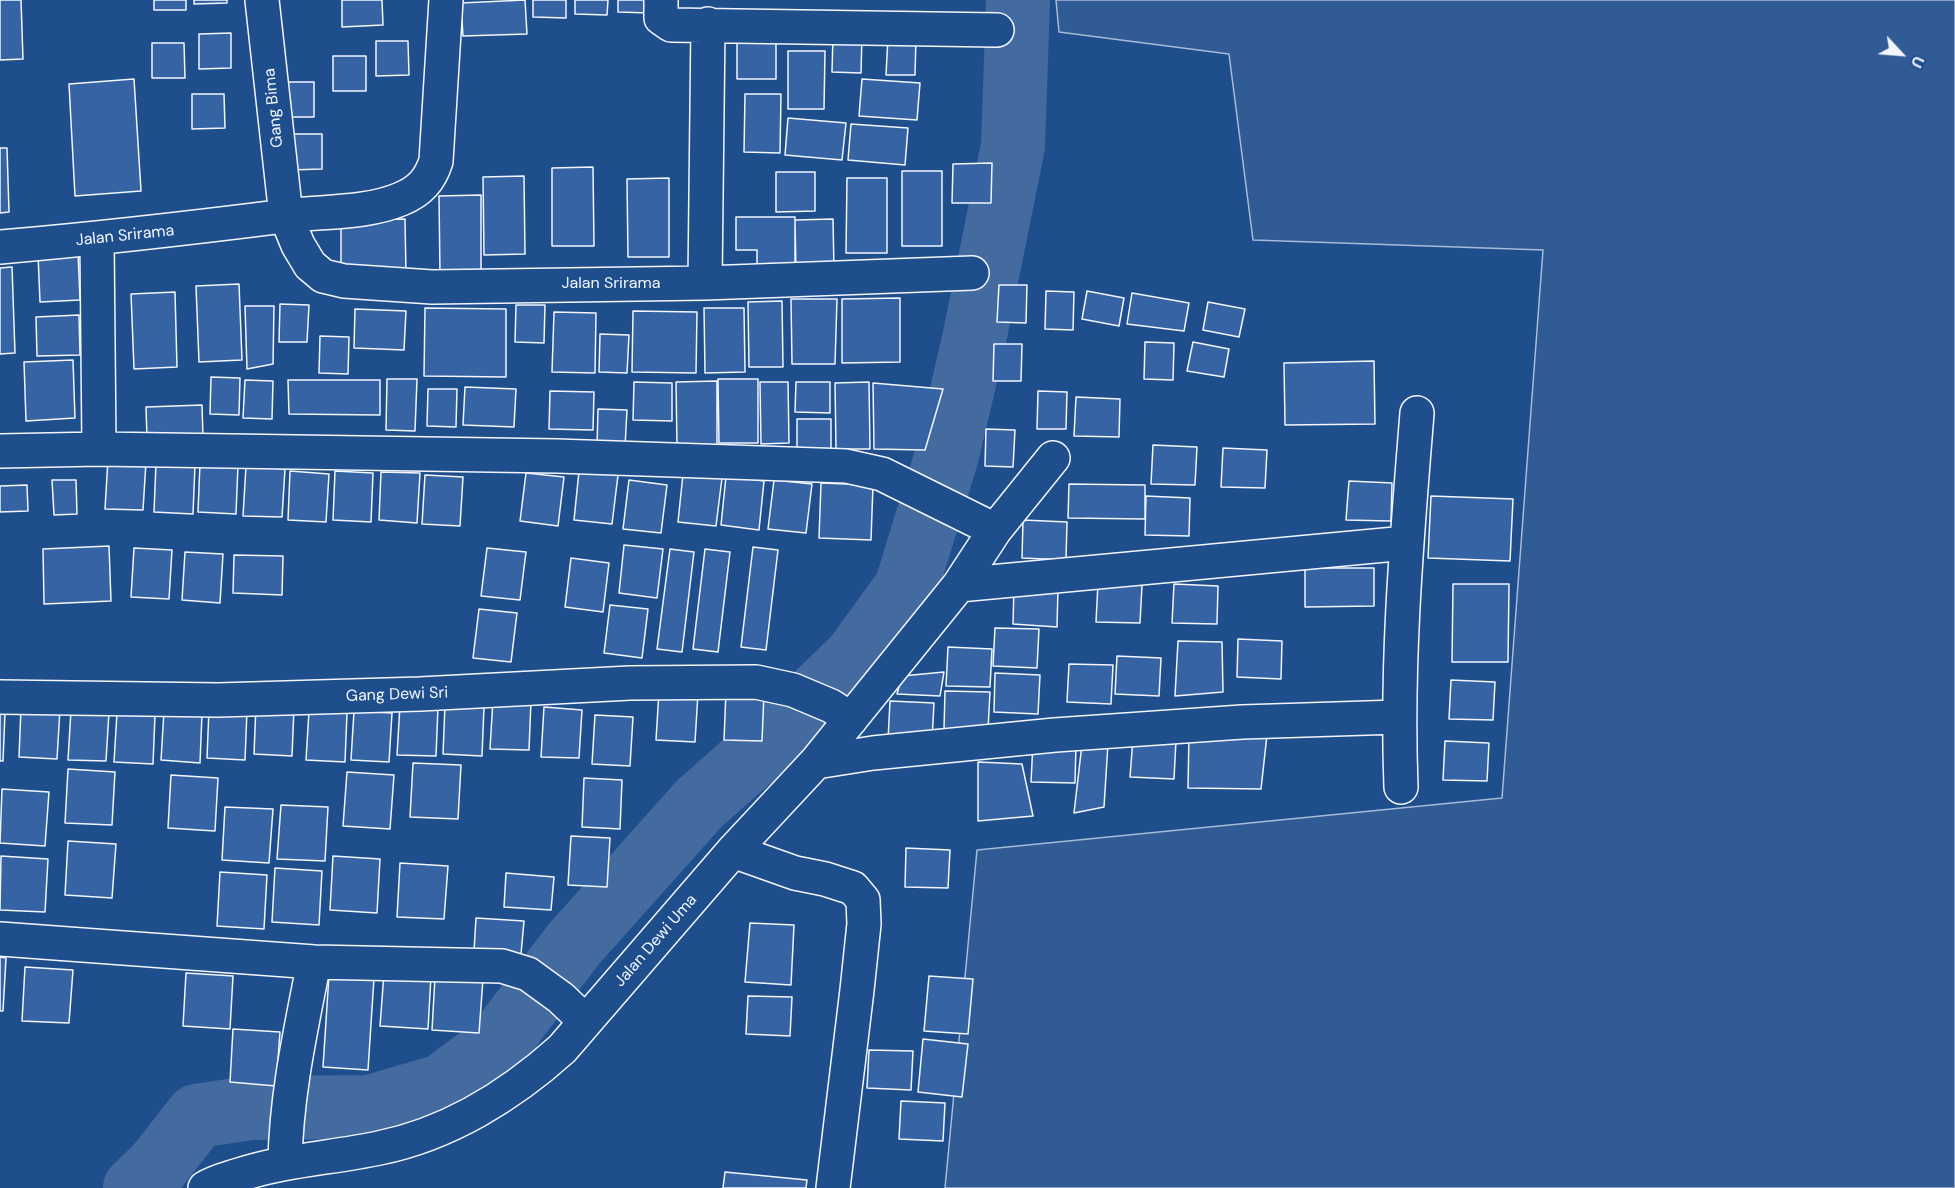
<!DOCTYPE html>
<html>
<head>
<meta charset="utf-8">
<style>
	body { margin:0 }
	#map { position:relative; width:1955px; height:1188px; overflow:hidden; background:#1f4e8c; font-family:"DM Sans",sans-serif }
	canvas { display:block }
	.north { position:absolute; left:1871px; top:24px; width:60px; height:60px; -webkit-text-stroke:4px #1f4e8c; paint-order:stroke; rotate:116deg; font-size:16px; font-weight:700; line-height:24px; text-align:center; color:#f2f6ff }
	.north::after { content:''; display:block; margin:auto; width:21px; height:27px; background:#f2f6ff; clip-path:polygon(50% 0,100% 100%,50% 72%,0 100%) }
</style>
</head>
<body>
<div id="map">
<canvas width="1955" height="1188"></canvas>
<div class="north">U</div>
</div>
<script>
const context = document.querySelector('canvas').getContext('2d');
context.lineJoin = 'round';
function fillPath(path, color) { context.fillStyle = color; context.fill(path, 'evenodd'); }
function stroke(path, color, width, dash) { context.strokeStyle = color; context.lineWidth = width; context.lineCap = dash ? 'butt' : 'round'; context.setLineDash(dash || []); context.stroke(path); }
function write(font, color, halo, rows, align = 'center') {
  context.font = font + ' "DM Sans",sans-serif'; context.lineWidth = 4.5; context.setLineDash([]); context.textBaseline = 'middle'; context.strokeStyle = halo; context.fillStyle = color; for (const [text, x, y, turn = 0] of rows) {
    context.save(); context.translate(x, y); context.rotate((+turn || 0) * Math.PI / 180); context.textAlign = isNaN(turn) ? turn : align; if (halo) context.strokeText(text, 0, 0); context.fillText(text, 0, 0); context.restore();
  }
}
const green = new Path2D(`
	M1056,0H1955V1188H945L977,850L1502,798L1543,250L1253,240L1229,54L1059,32Z`);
const river = new Path2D(`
	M135,1188L157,1167L197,1116L250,1108L370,1107L442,1086L496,1046L574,944L699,804L761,749L855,658L906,588L947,455L974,340L1013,146L1018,0`);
const building = new Path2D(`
	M0,0H21L23,59L0,60Z
	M154,0H186V10H154Z
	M194,0H227V3L194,4Z
	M342,0H382L383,25L342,27Z
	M525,0L527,34L463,36L461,3Z
	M533,0H566V18L533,17Z
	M575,0H608L607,15L575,14Z
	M618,0H651L650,13L618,12Z
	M231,33V68L199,69V34Z
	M833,35H862L861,73L832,72Z
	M888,37L916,38L915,75H886Z
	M737,39H776V79H737Z
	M376,41H408L409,75L376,76Z
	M152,43H184L185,78H152Z
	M788,51H825L824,109H788Z
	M333,56H366V91H333Z
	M134,79L141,191L75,196L69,84Z
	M862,79L920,83L917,120L859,116Z
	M281,82H314V117H281Z
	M192,94H224L225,128L192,129Z
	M745,94H781L780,153L744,152Z
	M788,118L846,123L842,160L785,155Z
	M851,124L908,128L905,165L848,160Z
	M289,134H322V169L290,170Z
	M0,148H7L9,212L0,213Z
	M992,163L991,203H952L953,164Z
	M593,167L594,246H552V168Z
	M902,171H942V246H902Z
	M776,172H815V211L776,212Z
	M524,176L525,254L484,255L483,177Z
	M669,178V257H628L627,179Z
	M847,178H887V253H846Z
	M481,195V273L440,274L439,196Z
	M736,217H795V268L757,269V250H736Z
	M405,219L406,275H341V220Z
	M833,219L834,270L796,271L795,220Z
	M78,252L80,300L40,302L38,254Z
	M12,267L15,353L0,354V268Z
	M239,284L242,360L199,362L196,286Z
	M999,285H1027L1026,323L997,322Z
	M1046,291L1074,292L1073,330L1045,329Z
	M1087,291L1124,298L1119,326L1082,319Z
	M175,292L177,367L134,369L131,294Z
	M1132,293L1189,303L1184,331L1127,324Z
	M900,298V362L842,363V299Z
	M791,299H837L835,364H792Z
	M782,301L783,367H749L748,302Z
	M1208,302L1245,309L1239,337L1203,330Z
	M280,304L309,305L307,342H279Z
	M516,305H545L544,343L515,342Z
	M245,306H274L273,364L247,369Z
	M425,308L506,309V377L424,376Z
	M704,308H744L745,372L705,373Z
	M355,309L406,311L404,350L354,348Z
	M633,311L697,312L696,373L632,372Z
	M554,312L596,313L595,373L552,372Z
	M79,315L80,355L37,356L36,317Z
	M600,334L629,335L627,373L599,372Z
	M320,336L349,337L348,374L319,373Z
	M1145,342L1174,343L1173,380L1144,379Z
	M1193,342L1229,349L1224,377L1187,371Z
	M994,344H1022L1021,381H993Z
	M73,360L75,418L26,421L24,362Z
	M1374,361L1375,424L1285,425L1284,363Z
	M211,377L240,378L239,415L210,414Z
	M387,379H417L415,431L386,430Z
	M718,379H758V443H719Z
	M245,380L273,381L272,419L243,418Z
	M288,380H380V415L289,414Z
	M717,381V446H677L676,382Z
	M634,382L672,383V421L633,420Z
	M760,382H788L789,443L761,444Z
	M796,382H830V413L795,412Z
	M869,382L870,449H836L835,383Z
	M873,383L943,389L925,450L874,449Z
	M465,387L516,389L514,427L463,425Z
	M428,389H457L456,427L427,426Z
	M550,391L594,392L593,430L549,429Z
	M1038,391L1067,392L1066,429H1037Z
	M1076,397L1120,399L1119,437L1074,436Z
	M202,405L203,437L147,439L146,407Z
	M598,409L627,410L625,447H597Z
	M797,419H831V449H797Z
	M986,429L1015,430L1013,467L985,466Z
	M1153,445L1197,447L1195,485L1151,484Z
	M1223,448L1267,450L1265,488L1221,487Z
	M108,459L146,462L143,510L105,509Z
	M156,463L195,465L193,514L154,512Z
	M200,463L238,465L236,514L198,512Z
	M246,466L285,469L282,517L243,516Z
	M290,471L329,474L326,522L288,520Z
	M335,471L373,473L371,522L333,520Z
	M579,471L618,475L612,524L574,520Z
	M381,472L420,473L417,523L379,520Z
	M526,473L564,477L558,526L520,521Z
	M683,474L722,478L716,526L678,522Z
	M425,475L463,477L460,526L422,524Z
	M726,476L764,481L759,530L721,525Z
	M52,480H76L77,514L54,515Z
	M629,480L667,485L661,533L623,529Z
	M774,480L812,484L806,533L768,529Z
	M1349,481L1392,483L1391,521L1346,520Z
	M821,483L873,485L871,540L819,538Z
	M1069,484L1145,485V519L1068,518Z
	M27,485L28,511L0,512V486Z
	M1146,496L1190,498L1189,536L1145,535Z
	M1431,496L1513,499L1510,561L1428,558Z
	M1023,520L1067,522L1066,560L1022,558Z
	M624,545L663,549L657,598L619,593Z
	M109,546L111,601L44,604L43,549Z
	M753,547L778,550L766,650L741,647Z
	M134,548L172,550L169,599L131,597Z
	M487,548L526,552L520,600L481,596Z
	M670,549L694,552L682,652L657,649Z
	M705,549L730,552L718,652L693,649Z
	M185,552L223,554L220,603L182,600Z
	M234,555L283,556L282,595L233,593Z
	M571,558L609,563L603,612L565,607Z
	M1305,568H1374V606L1305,607Z
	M1098,583L1142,585L1140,623L1096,622Z
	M1174,584L1218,586L1217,624L1172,623Z
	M1453,584H1509L1508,662H1452Z
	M1014,586L1058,588L1057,627L1013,624Z
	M610,605L648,609L642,658L604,653Z
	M479,609L517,613L511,662L473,658Z
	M995,628L1039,629L1037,668L993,666Z
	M1238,639L1282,641L1281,679L1237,677Z
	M1178,641L1222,642L1223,692L1175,696Z
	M948,647L992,649L990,687L946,686Z
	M1117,656L1161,658L1159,696L1115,694Z
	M1069,664L1113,665L1111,704L1067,702Z
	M944,672L940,696L897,694L902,676Z
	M995,673L1040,675L1038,714L994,712Z
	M1451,680L1495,682L1493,720L1449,719Z
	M659,691L698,693L695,742L656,740Z
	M726,691L764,693L762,741L724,740Z
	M945,691L990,692L988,730L944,729Z
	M493,699L531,701L529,750L490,749Z
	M890,701L934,703L932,741L888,740Z
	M256,705L294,707L292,756L254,754Z
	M400,705L438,707L436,756L397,755Z
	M445,705L484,707L482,756L443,754Z
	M544,707L582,710L579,758L541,757Z
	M21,708L60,709L57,759L19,757Z
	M209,709L247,711L245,760L207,758Z
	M71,710L109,712L106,761L68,760Z
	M164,711L202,714L200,763L161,760Z
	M309,711L347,713L345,762L306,760Z
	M354,711L392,713L389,762L351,760Z
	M0,712L5,713L3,761H0Z
	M117,713L155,715L153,764L114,762Z
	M595,715L633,717L630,766L592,764Z
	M1268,726L1261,789L1188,788L1189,734Z
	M1133,738L1176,740L1174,779L1130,777Z
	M1445,741L1489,743L1487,781L1443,780Z
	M1033,743L1076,745L1075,783L1031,782Z
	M1082,744H1108L1104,807L1074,813Z
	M978,762L1022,764L1033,816L978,821Z
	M413,763L461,765L458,819L410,817Z
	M68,769L115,772L112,825L65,823Z
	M347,772L394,775L390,829L343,826Z
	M171,775L218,778L215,831L168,828Z
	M584,778L622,780L620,829L582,827Z
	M2,789L49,792L45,846L0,843Z
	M281,805L328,807L325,861L277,859Z
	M225,807L273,809L269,863L222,860Z
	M571,836L610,838L607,887L568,885Z
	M68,841L116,844L112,898L65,895Z
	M906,848L950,850L948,888L905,887Z
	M1,856L48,859L45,912L0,910Z
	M333,856L380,859L377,913L330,910Z
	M400,863L448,866L444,919L397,917Z
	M275,868L322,871L319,925L272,922Z
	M220,872L267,875L264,929L217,926Z
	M506,873L554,877L551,910L504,907Z
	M476,918L524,921L521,954L474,951Z
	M750,923L794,925L791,985L745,982Z
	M0,957L6,958L3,1011H0Z
	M25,967L73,970L69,1023L22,1021Z
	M186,973L233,976L230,1029L183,1026Z
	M384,973L431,976L428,1029L380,1026Z
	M329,975L374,978L368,1070L323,1067Z
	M929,976L973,979L968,1034L924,1031Z
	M435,977L483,979L479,1033L432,1030Z
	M748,996L792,997L790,1036L746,1034Z
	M233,1029L280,1032L276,1086L230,1082Z
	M923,1039L968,1044L962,1097L918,1092Z
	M869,1050L913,1051L911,1090L867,1088Z
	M901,1101L945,1103L943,1141L899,1139Z
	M725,1172L807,1180L806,1188H723Z`);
const street = new Path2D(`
	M262,0L286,216L298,245L310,265L323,276L344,281L432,287L705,283L972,273
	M661,0V18L671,25L997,30
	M97,239L99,449
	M0,247C95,239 190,228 285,216C323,211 365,214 401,199C420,191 430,180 436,161L446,0
	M705,283L708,24
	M0,451L99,449L557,456L846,466L882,474L995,530
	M959,585L1406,543
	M0,697L218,700L420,694L630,683L756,682L793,690L831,706L851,719
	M816,762L873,753L1055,735L1242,722L1398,717
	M1401,787C1396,662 1407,537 1417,413
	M733,851L795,873L825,879L853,888L863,900L864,924L857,990L833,1188
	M0,939L314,962L502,966L528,974L561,998L585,1021
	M285,1163C286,1095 301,1029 314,962
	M205,1188C216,1181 227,1179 239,1175C285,1160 332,1158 379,1148C448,1134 511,1095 562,1049L733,851L816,762L959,585L995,530L1053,458`);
const streetNames = [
	["Gang Bima",274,108,-96],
	["Jalan Srirama",125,236,-6],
	["Jalan Srirama",611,284],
	["Gang Dewi Sri",397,695,-2],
	["Jalan Dewi Uma",656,941,-49]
];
fillPath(green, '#305b95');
stroke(green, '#a8bbd7', 1.5);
stroke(river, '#446ba0', 64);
fillPath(building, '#3563a3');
stroke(building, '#f2f6ff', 1.5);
stroke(street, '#f2f6ff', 36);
stroke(street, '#1f4e8c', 33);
write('16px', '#f2f6ff', '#1f4e8c', streetNames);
</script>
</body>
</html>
